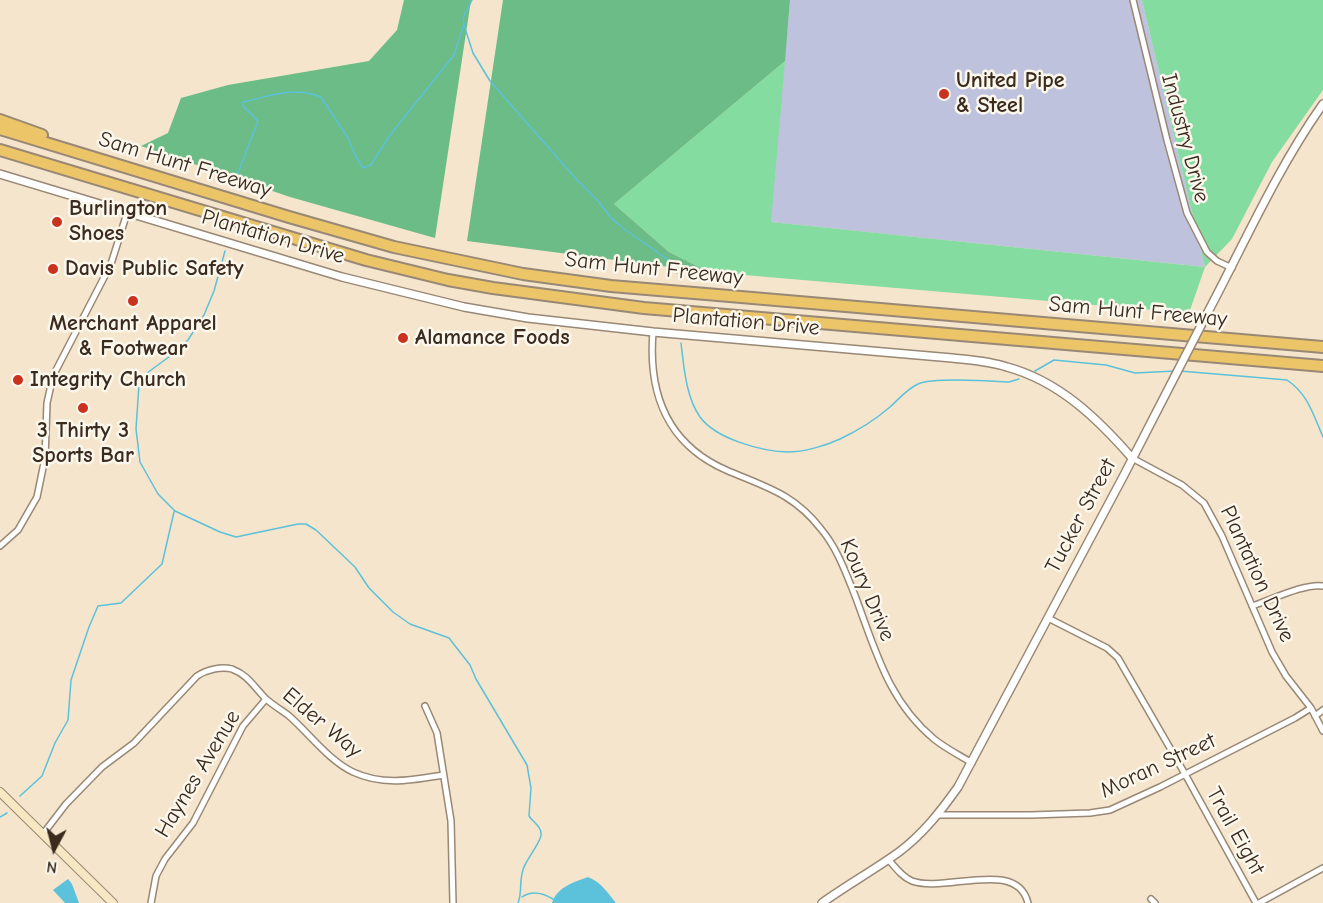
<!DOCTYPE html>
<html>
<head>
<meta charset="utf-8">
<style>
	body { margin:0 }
	#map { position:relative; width:1323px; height:903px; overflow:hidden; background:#f4e5cc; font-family:"Comic Neue",sans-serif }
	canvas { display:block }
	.north { position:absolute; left:24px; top:819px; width:60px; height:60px; -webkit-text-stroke:4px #fbf7ec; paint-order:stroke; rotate:187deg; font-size:16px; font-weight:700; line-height:24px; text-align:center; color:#3b2a1e }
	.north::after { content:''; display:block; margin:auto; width:21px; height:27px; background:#3b2a1e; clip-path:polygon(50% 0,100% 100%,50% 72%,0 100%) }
</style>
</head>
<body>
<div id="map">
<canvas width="1323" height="903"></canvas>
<div class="north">N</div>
</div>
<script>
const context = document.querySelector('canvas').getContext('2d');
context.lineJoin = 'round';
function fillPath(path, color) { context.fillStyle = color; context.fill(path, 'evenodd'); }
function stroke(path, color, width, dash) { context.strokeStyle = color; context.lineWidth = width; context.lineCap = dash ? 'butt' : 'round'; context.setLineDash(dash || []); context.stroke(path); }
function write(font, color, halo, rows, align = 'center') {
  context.font = font + ' "Comic Neue",sans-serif'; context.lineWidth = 5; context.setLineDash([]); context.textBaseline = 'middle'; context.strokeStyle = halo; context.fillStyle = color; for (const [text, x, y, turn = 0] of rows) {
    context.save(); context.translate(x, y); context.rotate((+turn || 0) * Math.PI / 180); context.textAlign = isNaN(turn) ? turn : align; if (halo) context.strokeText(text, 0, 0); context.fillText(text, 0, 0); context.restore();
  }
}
const industrial = new Path2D(`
	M790,0H1142L1205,267L770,222Z`);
const green = new Path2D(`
	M1142,0H1323V90L1272,162L1232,239L1205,267L1189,313L709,272L669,252L614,204L785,61L771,222L1205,267Z`);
const forest = new Path2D(`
	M404,0H471L435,238L290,197L141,146L168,133L181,98L228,85L369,61L397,30Z
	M503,0H790L785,61L614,204L669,252L709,272L467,241Z`);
const water = new Path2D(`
	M588,877C601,882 608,893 616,903H552C557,887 574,882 588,877Z
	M68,879L72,884L79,903H65L53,890Z`);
const stream = new Path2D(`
	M464,25L473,53L490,81L577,180L599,202L610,217L624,229L667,259L677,273
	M234,183L258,121L243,106V102C271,96 292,86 321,97L348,138L355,155L363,168L371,165L390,135L454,55L464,24L463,18L472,0
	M225,251L214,291L204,315L188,340L173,354L147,373L139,384L136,429L140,462L158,494L175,511L220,532L236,537L298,524H306L316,530L355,567L369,588L393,612L410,624L449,638L470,665L476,679L527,765L531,788L529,816C533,822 542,827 541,835C541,841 528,858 525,865C518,877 523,891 518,903
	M681,343C684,368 686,397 700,417C716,439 761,451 787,452C804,452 825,446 840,439C857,431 876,419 890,407C899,399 907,389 918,384C933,377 990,381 1009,382L1019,379
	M1035,371L1054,360L1106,365L1135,373L1175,371
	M1180,371L1287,380C1308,394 1313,414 1323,437
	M20,796L42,776L55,743L68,720L71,680L89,627L98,606L121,603L162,564L174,512
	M0,817L7,813
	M522,897C532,890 543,893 553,899`);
const minor = new Path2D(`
	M1133,0L1167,140L1187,213L1207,252L1217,261L1232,268
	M653,332C648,393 667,444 726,470C765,487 793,493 821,529C837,548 845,571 854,593C875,648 887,700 934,739C945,748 959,755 972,763
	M1132,458L1182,485L1204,503L1222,536L1272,652L1286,676L1311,708L1323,731
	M0,546L18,530L37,497L45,458L47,403L53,376L111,264L127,213
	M1252,606C1271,600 1305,583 1323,586
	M1048,618L1107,648L1118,658L1185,774L1256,903
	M425,706L437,733L451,821L453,903
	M1315,716L1323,710
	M938,815H1031L1090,813L1110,810L1160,787L1295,718L1311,708
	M43,834L66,804L102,767L134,743L197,676C206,670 221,666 232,669C248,675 254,687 266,699C273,705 281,710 288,715C309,733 328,760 353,772C383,786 412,780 443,775
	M888,859C895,867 902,877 912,881C945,893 1017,858 1028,903
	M1151,899L1155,903
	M151,903L156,876L165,859L193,823L243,726L266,699
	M1259,903L1323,868`);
const tertiary = new Path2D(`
	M0,174L342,277L464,307L528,318L653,332L952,358C970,360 989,361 1007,367C1059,381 1098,419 1132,458
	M1208,312C1245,242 1277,169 1323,104
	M822,903C847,885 874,870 899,852C923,834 941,811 958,787L1124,475L1175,376`);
const secondary = new Path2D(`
	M0,792L113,903`);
const motorway = new Path2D(`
	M0,120L42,135
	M0,129L289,217L394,247L523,274L611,286L706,294L1323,347
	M0,150L366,260L448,280L493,288L644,308L1323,366`);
const tertiaryBridge = new Path2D(`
	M1175,376L1208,312`);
const markers = [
	[944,94,6,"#c8321e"],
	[57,222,6,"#c8321e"],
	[53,269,6,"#c8321e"],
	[133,301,6,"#c8321e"],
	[403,338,6,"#c8321e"],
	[18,380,6,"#c8321e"],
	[83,408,6,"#c8321e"]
];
const poiNames = [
	["United Pipe",956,81],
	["& Steel",956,106],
	["Burlington",69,209],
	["Shoes",69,234],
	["Davis Public Safety",65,269],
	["Merchant Apparel",133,324,"center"],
	["& Footwear",133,349,"center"],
	["Alamance Foods",415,338],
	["Integrity Church",30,380],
	["3 Thirty 3",83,431,"center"],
	["Sports Bar",83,456,"center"]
];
const streetNames = [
	["Industry Drive",1185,138,75],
	["Sam Hunt Freeway",185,165,17],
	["Plantation Drive",273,237,16],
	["Sam Hunt Freeway",654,269,6],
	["Sam Hunt Freeway",1138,312,5],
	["Plantation Drive",746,322,5],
	["Tucker Street",1081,516,-62],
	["Plantation Drive",1257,574,65],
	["Koury Drive",867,590,67],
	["Elder Way",322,723,40],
	["Moran Street",1158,766,-25],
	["Haynes Avenue",198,774,-59],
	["Trail Eight",1235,831,61]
];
fillPath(industrial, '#bfc2dd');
fillPath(green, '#84dca0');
fillPath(forest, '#6bbc86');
fillPath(water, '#5cc1da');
stroke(stream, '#5cc1da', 1.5);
stroke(minor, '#988875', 8);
stroke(tertiary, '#988875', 10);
stroke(secondary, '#988875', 10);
stroke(motorway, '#988875', 14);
stroke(minor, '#fff', 5);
stroke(tertiary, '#fff', 7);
stroke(secondary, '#f7e8c3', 8);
stroke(motorway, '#ecc569', 10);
stroke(tertiaryBridge, '#988875', 10, []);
stroke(tertiaryBridge, '#fff', 7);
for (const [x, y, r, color] of markers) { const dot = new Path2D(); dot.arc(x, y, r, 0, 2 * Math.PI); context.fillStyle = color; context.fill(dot); stroke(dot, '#fbf7ec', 2); }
write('bold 22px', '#3b2a1e', '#fbf7ec', poiNames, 'left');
write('22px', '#3b2a1e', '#fbf7ec', streetNames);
</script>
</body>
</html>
